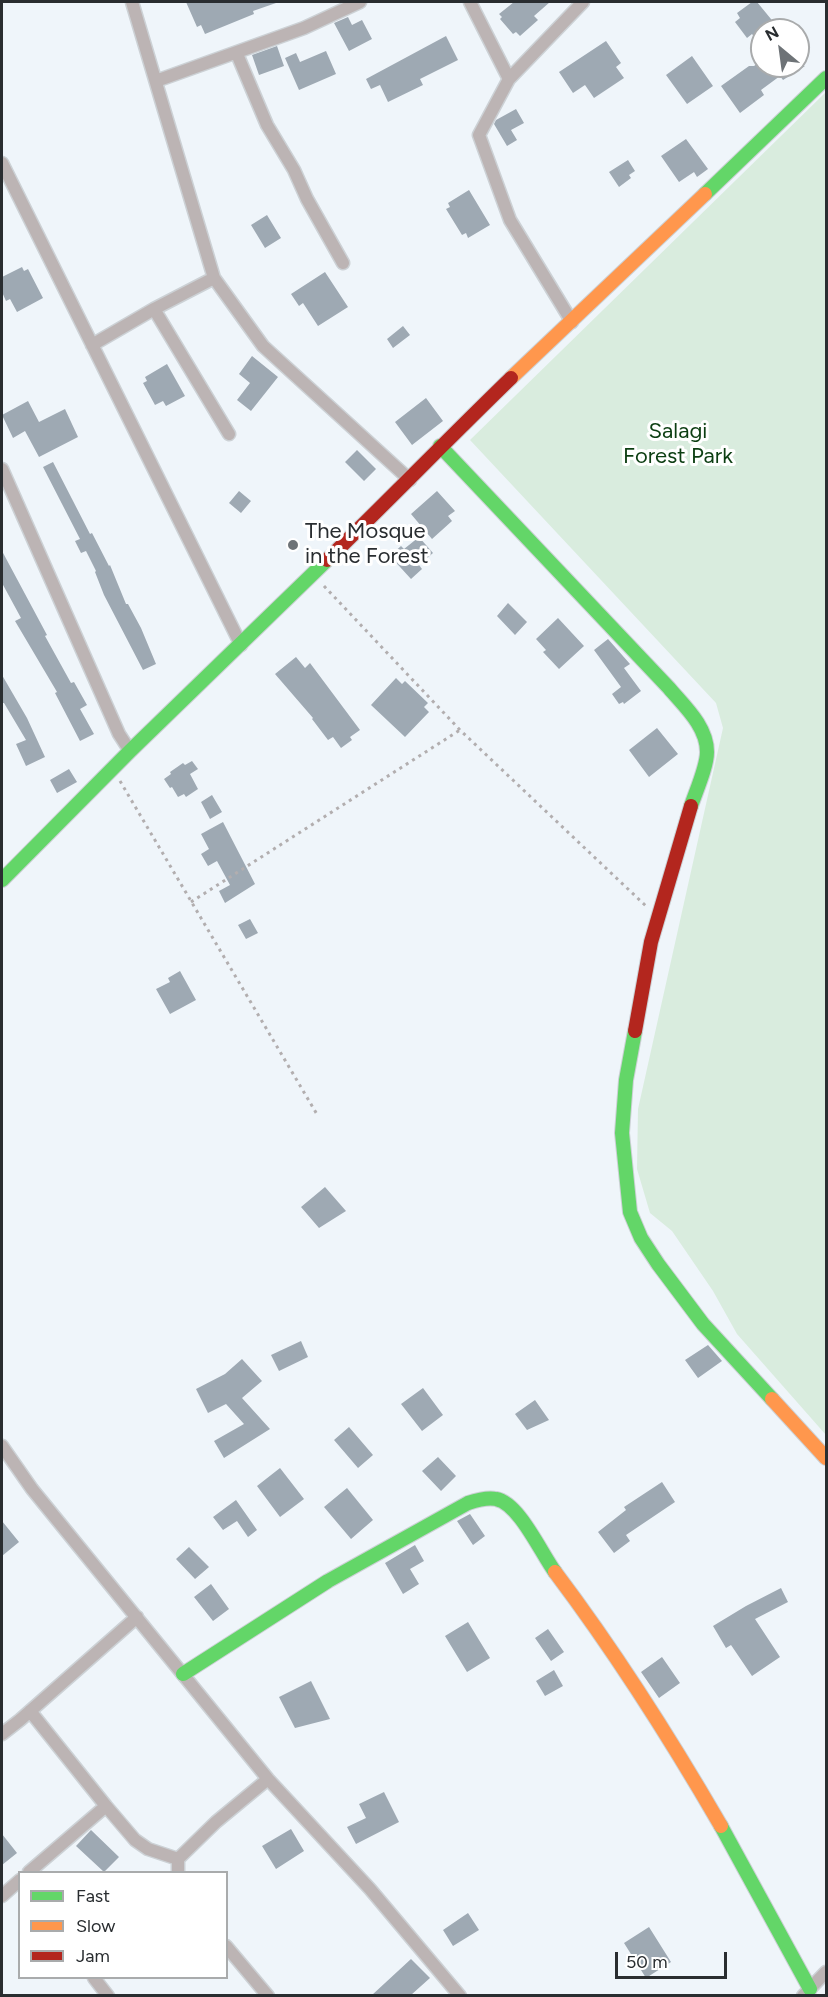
<!DOCTYPE html>
<html>
<head>
<meta charset="utf-8">
<style>
	body { margin:0 }
	#map { position:relative; width:828px; height:1997px; overflow:hidden; background:#eff5fa; font-family:Figtree,sans-serif }
	canvas { display:block }
	.frame { position:absolute; inset:0; border:3px solid #292d30; pointer-events:none }
	.legend { position:absolute; left:18px; top:1871px; width:210px; height:108px; box-sizing:border-box; background:#fff; border:2px solid #a9abac; margin:0; padding:8px 10px; list-style:none; font-size:18px; color:#292d30 }
	.legend li { display:flex; align-items:center; gap:12px; height:30px }
	.legend b { width:30px; border:2px solid #a9abac }
	.north { position:absolute; left:750px; top:18px; width:60px; height:60px; box-sizing:border-box; background:#fff; border:2px solid #a9abac; border-radius:50%; rotate:331deg; font-size:16px; font-weight:700; line-height:24px; text-align:center; color:#292d30 }
	.north::after { content:''; display:block; margin:auto; width:21px; height:27px; background:#6e7377; clip-path:polygon(50% 0,100% 100%,50% 72%,0 100%) }
	.scale { position:absolute; left:615px; top:1952px; width:112px; height:27px; box-sizing:border-box; border:3px solid #292d30; border-top:0; padding-left:8px; font-size:18px; line-height:21px; white-space:nowrap; color:#292d30; -webkit-text-stroke:4px #fff; paint-order:stroke }
</style>
</head>
<body>
<div id="map">
<canvas width="828" height="1997"></canvas>
<div class="frame"></div>
<ul class="legend">
<li><b style="height:8px;background:#63d668"></b>Fast</li>
<li><b style="height:8px;background:#ff974d"></b>Slow</li>
<li><b style="height:8px;background:#b3261e"></b>Jam</li>
</ul>
<div class="north">N</div>
<div class="scale">50 m</div>
</div>
<script>
const context = document.querySelector('canvas').getContext('2d');
context.lineJoin = 'round';
function fillPath(path, color) { context.fillStyle = color; context.fill(path, 'evenodd'); }
function stroke(path, color, width, dash) { context.strokeStyle = color; context.lineWidth = width; context.lineCap = dash ? 'butt' : 'round'; context.setLineDash(dash || []); context.stroke(path); }
function write(font, color, halo, rows, align = 'center') {
  context.font = font + ' Figtree,sans-serif'; context.lineWidth = 6; context.setLineDash([]); context.textBaseline = 'middle'; context.strokeStyle = halo; context.fillStyle = color; for (const [text, x, y, turn = 0] of rows) {
    context.save(); context.translate(x, y); context.rotate((+turn || 0) * Math.PI / 180); context.textAlign = isNaN(turn) ? turn : align; if (halo) context.strokeText(text, 0, 0); context.fillText(text, 0, 0); context.restore();
  }
}
const green = new Path2D(`
	M826,92V1435L737,1334L713,1291L672,1231L650,1213L637,1169L638,1109L723,728L716,703L470,440Z`);
const building = new Path2D(`
	M186,2H275L276,3L253,11L254,14L205,34L201,25L197,27Z
	M514,2H550L534,16L538,20L520,36L516,32L513,34L500,19L502,17L499,14Z
	M752,2H757L780,30H762V46L752,34L747,38L735,22L740,18L737,13Z
	M348,17L352,25L362,20L372,39L349,51L334,23Z
	M446,36L458,60L420,79L423,85L388,102L380,85L371,89L366,79Z
	M606,41L621,63L616,67L624,78L594,98L585,85L573,93L559,72Z
	M277,46L284,66L259,75L252,55Z
	M326,51L336,74L299,90L285,58L296,53L300,62Z
	M692,56L713,86L687,104L666,75Z
	M762,60V66H805L783,80L780,76L761,90L764,95L740,113L721,86L749,66H754Z
	M516,109L524,123L511,130L517,140L507,146L494,124L496,120Z
	M686,139L708,169L697,177L694,172L679,182L661,156Z
	M628,160L635,171L629,175L631,178L619,187L609,172Z
	M469,190L490,225L468,238L466,233L462,235L446,209L450,207L448,203Z
	M267,215L281,238L265,248L251,225Z
	M22,267L24,271L28,269L43,298L17,312L10,299L6,301L2,292V277Z
	M325,272L348,307L318,326L303,303L299,306L291,294Z
	M403,326L410,335L393,348L387,339Z
	M252,356L278,377L251,411L237,400L250,383L239,374Z
	M167,364L185,396L166,406L163,401L155,405L143,383L147,381L145,377Z
	M426,398L443,421L412,445L395,422Z
	M28,401L39,422L65,409L78,437L39,457L25,431L13,438L2,415Z
	M357,450L376,469L364,481L345,462Z
	M53,462L90,534L92,533L109,566L110,565L126,604H128L141,628L156,664L143,670L104,595L95,572L96,571L86,551L81,553L75,541L80,539L43,467Z
	M239,491L251,501L241,513L229,503Z
	M437,491L455,511L448,516L452,521L432,539L411,514Z
	M419,537L433,553L419,565L422,569L411,579L390,556L401,546L404,549Z
	M2,551L47,635L45,636L71,683L74,682L87,705L80,709L94,734L80,741L55,693L57,692L15,621L21,618L2,583Z
	M508,603L527,622L515,635L497,616Z
	M558,618L584,646L559,669L543,652L546,650L536,639Z
	M608,639L630,664L624,668L641,691L624,704L623,702L619,704L612,694L621,687L594,650Z
	M296,657L305,668L310,663L360,730L350,737L352,740L341,748L333,737L328,740L312,719L313,718L275,674Z
	M2,675L27,718L45,757L26,766L16,744L26,740L4,703H2Z
	M396,678L402,684L405,681L428,703L424,707L429,712L405,737L371,705Z
	M657,728L678,754L649,777L629,750Z
	M192,761L198,769L190,774L198,789L186,797L184,794L178,797L172,787L170,788L164,779L171,774L170,772L183,763L185,765Z
	M69,769L77,782L57,793L50,780Z
	M212,795L222,812L210,819L201,802Z
	M223,822L255,884L225,903L219,891L230,885L217,861L208,866L201,854L209,849L201,834Z
	M250,919L258,933L246,939L238,925Z
	M180,971L196,1000L170,1014L156,989L170,982L168,978Z
	M325,1187L346,1211L319,1228L301,1207Z
	M301,1341L308,1357L279,1371L271,1355Z
	M708,1345L722,1361L698,1378L685,1360Z
	M242,1359L262,1381L242,1398L270,1429L224,1458L214,1441L244,1424L226,1404L208,1413L196,1389L225,1374Z
	M423,1388L443,1415L422,1431L401,1404Z
	M535,1400L549,1420L527,1430L515,1414Z
	M349,1427L373,1455L358,1468L334,1440Z
	M438,1457L456,1476L441,1491L422,1471Z
	M280,1468L304,1499L280,1517L257,1486Z
	M662,1482L675,1502L626,1535L630,1541L614,1553L598,1532L626,1510L624,1507Z
	M347,1488L373,1520L351,1539L324,1507Z
	M236,1500L257,1530L248,1537L237,1521L223,1530L213,1517Z
	M470,1514L485,1536L473,1545L457,1521Z
	M2,1521L19,1542L2,1556Z
	M415,1545L424,1561L410,1569L419,1584L403,1594L385,1563Z
	M189,1547L209,1567L195,1579L176,1559Z
	M211,1584L229,1609L213,1621L194,1597Z
	M781,1588L788,1602L755,1619L780,1657L752,1676L731,1645L726,1648L713,1626L746,1606Z
	M468,1622L490,1658L467,1672L445,1636Z
	M548,1629L564,1652L551,1661L535,1638Z
	M662,1657L680,1683L659,1698L641,1672Z
	M554,1670L563,1686L545,1696L536,1681Z
	M311,1681L330,1719L295,1728L279,1697Z
	M384,1792L399,1822L356,1844L347,1827L366,1818L359,1804Z
	M291,1829L304,1851L276,1869L262,1846Z
	M91,1830L119,1857L104,1872L76,1846Z
	M2,1834L17,1853L2,1865Z
	M468,1913L479,1930L453,1946L443,1930Z
	M649,1927L671,1962L646,1978L624,1943Z
	M411,1959L430,1978L411,1995H372Z`);
const path = new Path2D(`
	M324,586L460,730L647,907
	M120,781L318,1116
	M191,902L460,730`);
const street = new Path2D(`
	M132,2L214,278L263,346L410,480
	M470,2L509,79
	M237,54L267,125L294,170L307,199L343,263
	M156,81L304,28L360,2
	M2,163L241,645
	M154,309L229,434
	M572,322L510,220L479,135L509,79L583,2
	M92,345L154,309L214,278
	M2,469L119,734L130,751
	M2,1446L32,1489L268,1779L370,1889L460,1996
	M30,1711L106,1806L135,1840L148,1849L178,1859L216,1822L268,1779
	M2,1734L20,1720L137,1617
	M29,1872L106,1806
	M178,1872V1859
	M2,1896L20,1880
	M226,1946L268,1996
	M94,1978L108,1996
	M803,1996L826,1972`);
const fast = new Path2D(`
	M705,194L826,78
	M440,446L669,688C684,706 707,726 707,752C707,767 696,791 691,806
	M2,880L130,751L327,560
	M635,1031L626,1080L622,1133L630,1212L641,1238L658,1264L703,1324L772,1399
	M183,1674L328,1581L468,1503C477,1500 487,1497 496,1499C519,1503 541,1553 555,1572
	M721,1826L810,1989`);
const slow = new Path2D(`
	M511,378L705,194
	M772,1399L826,1458
	M555,1572C616,1653 670,1738 721,1826`);
const jam = new Path2D(`
	M327,560C389,500 449,438 511,378
	M635,1031L651,942L691,806`);
const markers = [
	[293,545,6,"#6e7377"]
];
const parkNames = [
	["Salagi",678,432],
	["Forest Park",678,457]
];
const poiNames = [
	["The Mosque",305,532],
	["in the Forest",305,557]
];
fillPath(green, '#d9ecde');
fillPath(building, '#9ea9b3');
stroke(street, '#ccd1d5', 15);
stroke(fast, '#ccd1d5', 16);
stroke(slow, '#ccd1d5', 16);
stroke(jam, '#ccd1d5', 16);
stroke(path, '#b2aeaf', 3, [3, 4.5]);
stroke(street, '#bcb4b4', 12);
stroke(fast, '#63d668', 14);
stroke(slow, '#ff974d', 14);
stroke(jam, '#b3261e', 14);
for (const [x, y, r, color] of markers) { const dot = new Path2D(); dot.arc(x, y, r, 0, 2 * Math.PI); context.fillStyle = color; context.fill(dot); stroke(dot, '#fff', 2); }
write('22px', '#0c3e12', '#fff', parkNames);
write('22px', '#292d30', '#fff', poiNames, 'left');
</script>
</body>
</html>
